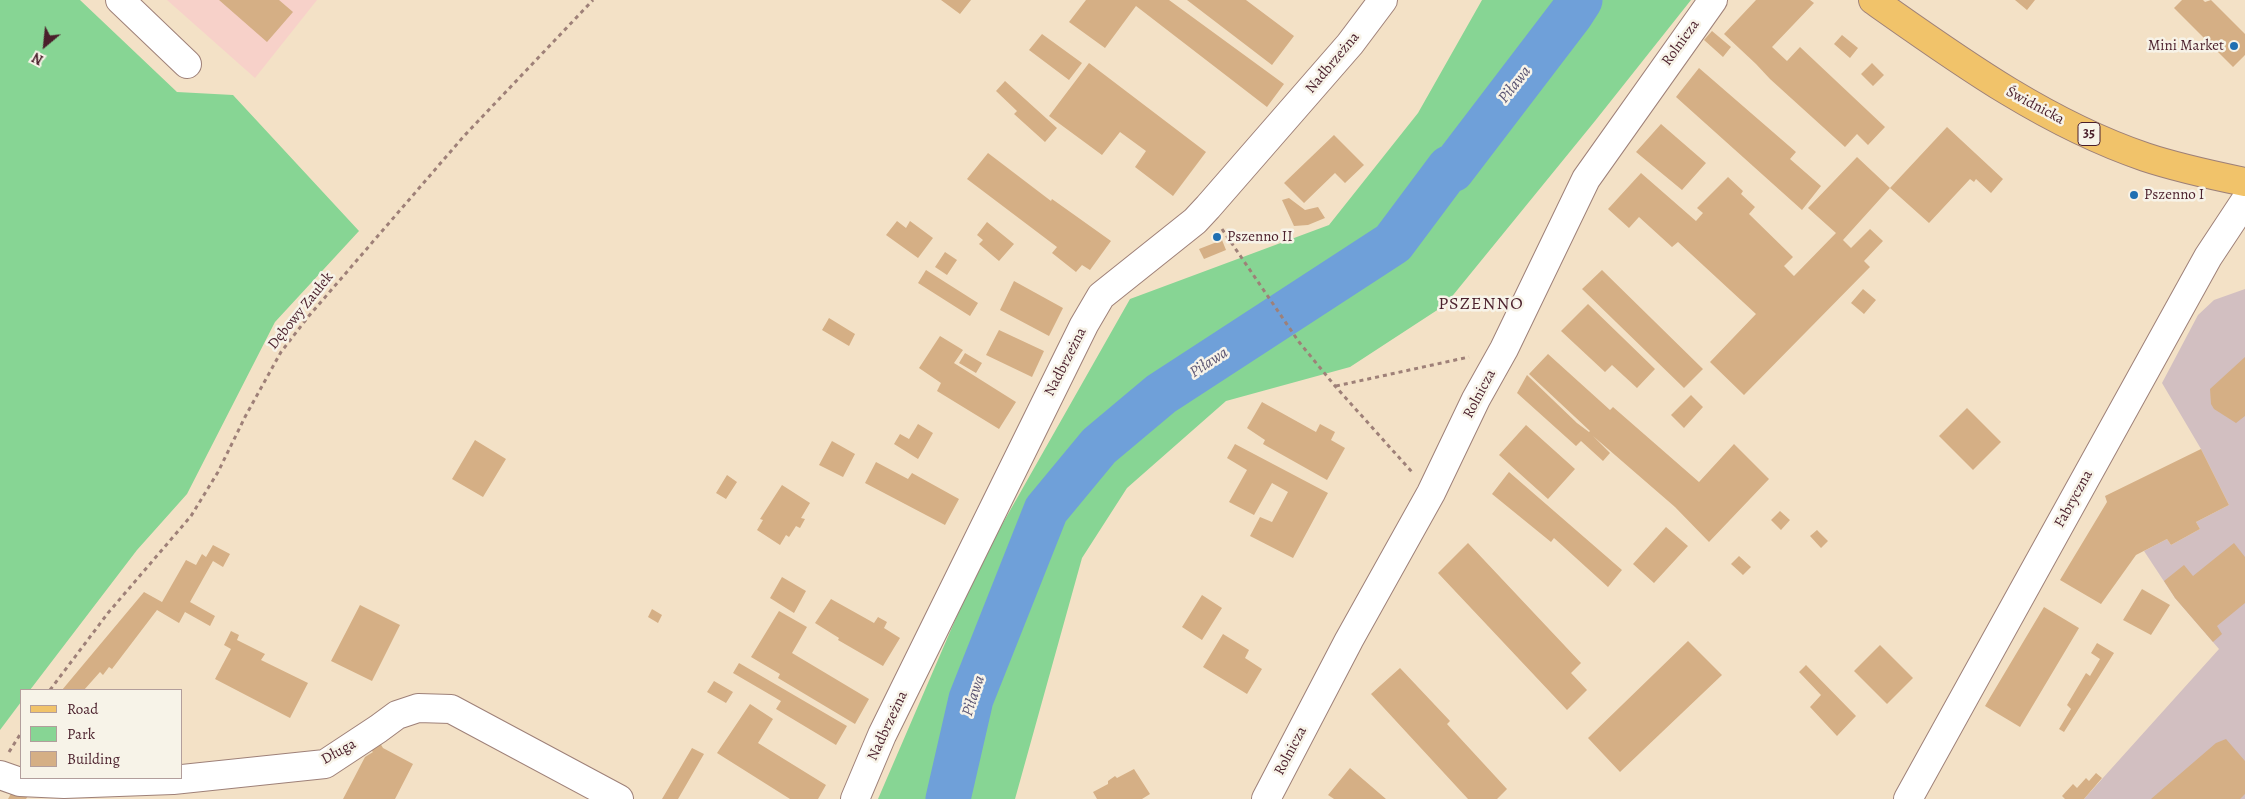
<!DOCTYPE html>
<html>
<head>
<meta charset="utf-8">
<style>
	body { margin:0 }
	#map { position:relative; width:2245px; height:799px; overflow:hidden; background:#f3e1c6; font-family:Alegreya,serif }
	canvas { display:block }
	.legend { position:absolute; left:20px; top:689px; width:162px; height:90px; box-sizing:border-box; background:#f7f3e8; border:1px solid #b29e9c; margin:0; padding:6px 9px; list-style:none; font-size:15px; color:#4a1f2b }
	.legend li { display:flex; align-items:center; gap:10px; height:25px }
	.legend b { width:25px; border:1px solid #b29e9c }
	.north { position:absolute; left:20px; top:20px; width:50px; height:50px; -webkit-text-stroke:4px #f7f3e8; paint-order:stroke; rotate:208deg; font-size:14px; font-weight:700; line-height:20px; text-align:center; color:#4a1f2b }
	.north::after { content:''; display:block; margin:auto; width:18px; height:22px; background:#4a1f2b; clip-path:polygon(50% 0,100% 100%,50% 72%,0 100%) }
</style>
</head>
<body>
<div id="map">
<canvas width="2245" height="799"></canvas>
<ul class="legend">
<li><b style="height:6px;background:#f1c36a"></b>Road</li>
<li><b style="height:14px;background:#87d594"></b>Park</li>
<li><b style="height:14px;background:#d5af85"></b>Building</li>
</ul>
<div class="north">N</div>
</div>
<script>
const context = document.querySelector('canvas').getContext('2d');
context.lineJoin = 'round';
function fillPath(path, color) { context.fillStyle = color; context.fill(path, 'evenodd'); }
function stroke(path, color, width, dash) { context.strokeStyle = color; context.lineWidth = width; context.lineCap = dash ? 'butt' : 'round'; context.setLineDash(dash || []); context.stroke(path); }
function write(font, color, halo, rows, align = 'center') {
  context.font = font + ' Alegreya,serif'; context.lineWidth = 5; context.setLineDash([]); context.textBaseline = 'middle'; context.strokeStyle = halo; context.fillStyle = color; for (const [text, x, y, turn = 0] of rows) {
    context.save(); context.translate(x, y); context.rotate((+turn || 0) * Math.PI / 180); context.textAlign = isNaN(turn) ? turn : align; if (halo) context.strokeText(text, 0, 0); context.fillText(text, 0, 0); context.restore();
  }
}
const built = new Path2D(`
	M167,0H317L255,78Z`);
const industrial = new Path2D(`
	M2245,289V799H2084L2219,649L2175,598L2144,551L2167,539L2171,545L2200,529L2196,522L2229,505L2201,449L2162,383L2198,315L2214,300Z`);
const green = new Path2D(`
	M0,0H80L177,92L233,95L359,231L275,322L187,494L137,550L30,690H21V702L0,730Z
	M1482,0H1691L1595,121L1445,305L1350,367L1226,401L1127,488L1082,558L1015,799H878L978,567L1130,299L1329,225L1418,113Z`);
const river = new Path2D(`
	M948,799L971,699L1046,510L1099,446L1161,394L1393,243L1449,168L1452,170L1571,14L1580,0`);
const building = new Path2D(`
	M219,0H279L293,12L267,42Z
	M941,0H971L960,14Z
	M1086,0H1169L1284,84L1267,107L1136,6L1105,48L1069,22Z
	M1187,0H1246L1294,36L1272,65Z
	M1756,0H1810L1814,3L1772,47L1787,61L1800,47L1885,127L1868,145L1857,134L1845,147L1770,79L1756,64L1724,34Z
	M2015,0H2035L2027,10Z
	M2182,0H2203L2205,2L2211,0L2245,34V55L2233,67L2174,8Z
	M1712,31L1731,47L1723,57L1704,40Z
	M1042,34L1082,63L1069,80L1029,50Z
	M1842,35L1858,48L1850,58L1834,44Z
	M1089,63L1206,152L1173,196L1135,167L1146,151L1120,132L1102,155L1049,116Z
	M1872,63L1884,75L1873,86L1861,74Z
	M1699,68L1796,152L1790,159L1821,186L1802,210L1676,97Z
	M1005,81L1057,128L1045,142L1014,114L1017,111L996,91Z
	M1661,124L1706,163L1682,190L1636,152Z
	M1947,127L2003,179L1991,193L1976,179L1974,182L1970,179L1929,223L1890,188Z
	M1334,135L1364,165L1345,183L1335,173L1304,203L1284,183Z
	M988,153L1051,201L1052,199L1111,241L1090,270L1082,265L1076,272L1052,253L1057,247L967,179Z
	M1857,157L1890,188L1843,240L1851,248L1870,229L1883,241L1864,261L1870,267L1744,395L1710,362L1756,314L1678,242L1672,247L1639,217L1629,228L1608,209L1641,173L1696,221L1703,213L1697,208L1728,177L1743,191L1741,194L1755,207L1749,214L1793,257L1784,266L1794,276L1836,233L1808,208Z
	M1289,198L1305,210L1318,207L1325,218L1308,225L1294,226L1282,200Z
	M897,221L906,228L910,221L933,238L918,258L886,235Z
	M987,222L1014,244L999,261L979,244L983,240L977,235Z
	M1222,240L1226,250L1204,259L1199,249Z
	M945,252L957,260L947,275L935,267Z
	M926,270L978,303L970,316L918,283Z
	M1602,270L1703,369L1684,388L1582,289Z
	M1014,281L1063,308L1049,336L1000,310Z
	M1863,289L1876,300L1864,314L1851,303Z
	M1588,304L1655,369L1637,388L1612,365L1605,372L1561,331Z
	M829,318L855,334L849,346L822,330Z
	M999,330L1044,351L1032,377L986,355Z
	M940,336L963,350L954,363L1016,402L999,429L937,391L941,383L919,368Z
	M965,353L982,363L976,373L959,363Z
	M1548,354L1610,410L1613,407L1699,482L1734,444L1769,479L1709,542L1675,507L1593,436L1610,453L1603,461L1581,441L1576,446L1517,393L1527,375L1577,423L1589,432L1590,431L1529,374Z
	M2245,357V416L2236,423L2214,409L2211,404L2210,389Z
	M1691,395L1703,407L1684,428L1671,415Z
	M1262,402L1316,432L1320,424L1335,432L1331,440L1345,448L1327,480L1263,444L1265,440L1247,428Z
	M1967,408L2001,442L1973,470L1939,436Z
	M918,424L933,433L918,459L894,444L900,434L909,439Z
	M1526,425L1575,469L1548,499L1499,455Z
	M475,440L506,459L483,497L452,479Z
	M832,441L855,454L843,477L819,465Z
	M1235,444L1328,493L1293,558L1250,536L1260,517L1272,522L1288,492L1272,483L1254,515L1229,502L1247,470L1227,458Z
	M2201,449L2229,505L2196,522L2200,529L2171,545L2167,539L2136,555L2101,604L2060,580L2107,502L2105,496Z
	M876,462L908,479L912,473L959,499L945,525L865,483Z
	M1509,472L1622,570L1608,587L1554,538L1551,542L1492,494Z
	M727,475L737,482L726,499L716,493Z
	M782,485L810,503L801,518L805,519L800,528L796,526L789,537L786,535L780,545L757,530L763,520L760,519Z
	M1780,511L1790,520L1781,530L1771,520Z
	M1666,527L1688,546L1654,583L1633,564Z
	M1817,530L1828,541L1821,548L1810,536Z
	M1468,543L1581,663L1571,673L1587,690L1567,710L1438,573Z
	M2234,543L2245,557V603L2217,626L2222,634L2213,642L2175,598L2164,581L2184,565L2193,576Z
	M213,545L230,554L223,567L213,561L190,602L215,616L210,626L185,612L179,623L157,610L112,669L109,667L103,675L100,672L84,690H62L144,592L162,602L186,560L196,565L202,554L206,557Z
	M1739,556L1751,567L1743,575L1731,564Z
	M782,577L806,591L794,613L770,598Z
	M2142,589L2170,605L2151,635L2123,620Z
	M1202,595L1222,608L1202,640L1182,627Z
	M831,599L874,623L878,617L887,622L884,628L900,638L883,666L838,640L839,638L815,623Z
	M360,605L400,625L372,681L331,661Z
	M2044,607L2079,628L2020,727L1985,706Z
	M652,609L662,615L658,623L648,617Z
	M779,611L807,627L792,653L869,699L855,724L778,678L780,674L751,657Z
	M231,631L239,635L237,640L265,654L261,660L308,683L290,718L215,679L231,649L224,645Z
	M1223,634L1249,650L1245,658L1262,669L1247,694L1203,667Z
	M1688,641L1722,675L1620,772L1588,738Z
	M2097,643L2114,653L2064,732L2059,729L2071,709L2067,705L2086,673L2090,676L2100,659L2091,653Z
	M1880,645L1913,678L1887,704L1854,671Z
	M739,663L847,726L836,745L776,709L781,701L733,673Z
	M1806,665L1856,716L1837,736L1810,707L1821,695L1799,672Z
	M1400,668L1450,721L1447,724L1507,789L1497,799H1468L1371,694Z
	M714,681L733,692L726,703L707,692Z
	M750,704L773,719L758,743L826,785L818,799H790L717,753Z
	M2226,739L2245,761V794L2240,799H2151L2216,743Z
	M380,743L383,748L413,764L395,799H343L365,757L373,752L369,748Z
	M692,748L704,754L678,799H662Z
	M1350,768L1386,799H1334L1328,795Z
	M1134,769L1150,794L1142,799H1097L1093,792L1108,784V781L1115,776L1117,778Z
	M2096,773L2102,778L2084,799H2065L2062,796L2073,784L2077,788L2086,778L2089,781Z
	M14,788L28,796L26,799H8Z`);
const path = new Path2D(`
	M1222,229L1299,342L1335,386L1412,472
	M1336,386L1469,357
	M50,690L108,613L191,516L218,472L245,417L281,352L308,317L464,136L593,0
	M9,752L21,733`);
const minor = new Path2D(`
	M120,0L187,64
	M0,775L20,782L64,784L173,780L325,764L378,729L397,715L418,708L451,709L619,799
	M855,799L882,735L1084,325L1101,296L1195,221L1208,207L1350,44L1383,0
	M1266,799L1349,640L1431,493L1476,399L1504,349L1586,179L1713,0
	M1908,799L2208,257L2245,201`);
const major = new Path2D(`
	M1873,0C1958,60 2045,123 2145,157C2178,168 2211,175 2245,182`);
const markers = [
	[2234,46,5,"#1f6fb2"],
	[2134,195,5,"#1f6fb2"],
	[1217,237,5,"#1f6fb2"]
];
const shields = [
	[2089,134,22]
];
const shieldNames = [
	["35",2089,134]
];
const streetNames = [
	["Rolnicza",1681,43,-54],
	["Nadbrzeżna",1333,63,-50],
	["Świdnicka",2035,106,28],
	["Dębowy Zaułek",301,311,-51],
	["Nadbrzeżna",1066,362,-63],
	["Rolnicza",1480,394,-62],
	["Fabryczna",2074,499,-61],
	["Nadbrzeżna",888,726,-65],
	["Rolnicza",1291,751,-62],
	["Długa",339,752,-29]
];
const poiNames = [
	["Mini Market",2224,46,"right"],
	["Pszenno I",2144,195],
	["Pszenno II",1227,237]
];
const waterNames = [
	["Piława",1515,85,-52],
	["Piława",1209,363,-33],
	["Piława",974,696,-72]
];
const quarterNames = [
	["PSZENNO",1481,305]
];
fillPath(built, '#f7d1c9');
fillPath(industrial, '#d2bfc1');
fillPath(green, '#87d594');
stroke(river, '#6fa0d9', 45);
fillPath(building, '#d5af85');
stroke(minor, '#9e8078', 30);
stroke(major, '#9e8078', 30);
stroke(path, '#9e8078', 3, [4, 4]);
stroke(minor, '#fff', 28);
stroke(major, '#f1c36a', 28);
for (const [x, y, r, color] of markers) { const dot = new Path2D(); dot.arc(x, y, r, 0, 2 * Math.PI); context.fillStyle = color; context.fill(dot); stroke(dot, '#f7f3e8', 2); }
for (const [x, y, w] of shields) { const box = new Path2D(); box.roundRect(x - w / 2, y - 11.5, w, 23, 4); context.fillStyle = '#f7f3e8'; context.fill(box); stroke(box, '#4a1f2b', 1); }
write('bold 14px', '#4a1f2b', null, shieldNames);
write('15px', '#4a1f2b', '#f7f3e8', streetNames);
write('15px', '#4a1f2b', '#f7f3e8', poiNames, 'left');
write('italic 16px', '#595371', '#f7f3e8', waterNames);
context.letterSpacing = '1px';
write('18px', '#4a1f2b', '#f7f3e8', quarterNames);
context.letterSpacing = '0px';
</script>
</body>
</html>
